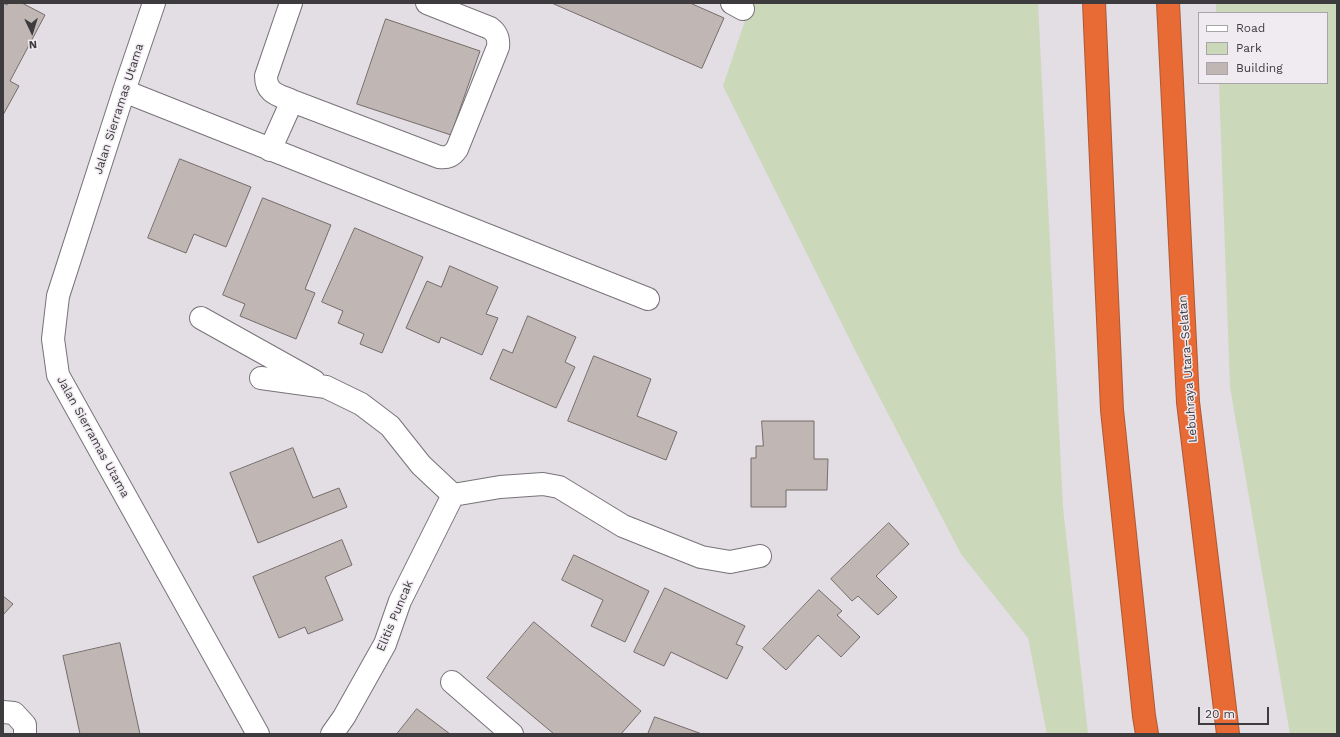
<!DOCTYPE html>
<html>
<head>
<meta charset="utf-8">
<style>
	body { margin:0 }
	#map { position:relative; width:1340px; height:737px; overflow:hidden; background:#e3dde4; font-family:"Work Sans",sans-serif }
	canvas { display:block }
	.frame { position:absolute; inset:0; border:4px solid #3d3b3d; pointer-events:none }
	.legend { position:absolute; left:1198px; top:12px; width:130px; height:72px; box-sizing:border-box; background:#f0eaf1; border:1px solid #a8a4a9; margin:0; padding:5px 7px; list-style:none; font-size:12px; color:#3d3b3d }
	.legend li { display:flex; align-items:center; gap:8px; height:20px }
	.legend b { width:20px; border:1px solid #a8a4a9 }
	.north { position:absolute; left:12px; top:12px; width:40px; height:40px; -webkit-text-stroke:3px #f0eaf1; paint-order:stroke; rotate:176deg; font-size:11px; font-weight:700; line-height:16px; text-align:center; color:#3d3b3d }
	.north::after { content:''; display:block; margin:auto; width:14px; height:18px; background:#3d3b3d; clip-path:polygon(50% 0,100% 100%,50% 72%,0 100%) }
	.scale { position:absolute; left:1198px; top:707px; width:71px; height:18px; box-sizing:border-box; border:2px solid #3d3b3d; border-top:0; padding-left:5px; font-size:12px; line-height:14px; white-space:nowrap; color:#3d3b3d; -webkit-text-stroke:3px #f0eaf1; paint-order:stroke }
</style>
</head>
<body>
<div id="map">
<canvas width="1340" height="737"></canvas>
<div class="frame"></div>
<ul class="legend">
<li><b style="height:5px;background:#fff"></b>Road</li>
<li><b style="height:11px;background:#cbd8b9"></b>Park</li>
<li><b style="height:11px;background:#c0b7b4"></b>Building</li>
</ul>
<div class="north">N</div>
<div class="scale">20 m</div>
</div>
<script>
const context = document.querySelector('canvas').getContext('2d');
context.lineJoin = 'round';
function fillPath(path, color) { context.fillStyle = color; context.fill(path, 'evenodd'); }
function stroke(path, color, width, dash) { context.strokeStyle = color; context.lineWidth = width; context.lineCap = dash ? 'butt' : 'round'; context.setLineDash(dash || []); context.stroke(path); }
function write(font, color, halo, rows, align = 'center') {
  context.font = font + ' "Work Sans",sans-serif'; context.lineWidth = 3; context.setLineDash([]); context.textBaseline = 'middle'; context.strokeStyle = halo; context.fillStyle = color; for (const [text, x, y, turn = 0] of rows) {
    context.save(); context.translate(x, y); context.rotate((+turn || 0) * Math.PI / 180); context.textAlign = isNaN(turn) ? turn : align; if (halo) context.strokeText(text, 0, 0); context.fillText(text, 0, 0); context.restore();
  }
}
const green = new Path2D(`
	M751,3H1038L1063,508L1088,734H1047L1028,638L961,554L857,354L723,86Z
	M1216,3H1337V734H1290L1230,387L1219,83H1327V13H1216Z`);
const building = new Path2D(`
	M3,3L7,5L8,3H22L45,15L10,81L19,86L3,115Z
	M552,3H690L724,18L702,68Z
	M386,19L480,51L451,135L357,104Z
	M180,159L251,187L226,247L194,234L186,253L148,238Z
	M263,198L331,225L305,289L315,293L296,339L240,316L245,304L223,295Z
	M355,228L423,257L382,353L360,344L364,334L338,323L343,311L322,302Z
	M450,266L498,287L486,314L498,318L482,355L441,337L439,343L406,328L427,281L441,287Z
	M528,316L576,337L565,362L575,367L556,408L490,379L503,349L512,353Z
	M594,356L651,379L637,416L677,432L666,460L568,421Z
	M762,421H814V459H828L827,490H786V507H751V458H756V446H763Z
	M293,448L313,498L339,488L347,507L258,543L230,473Z
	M889,523L909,544L876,576L897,597L878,615L858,596L852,601L831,579Z
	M342,540L352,565L325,577L343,620L308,634L305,627L279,638L253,577Z
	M574,555L649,591L625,642L591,626L603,600L562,580Z
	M665,588L745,626L736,644L743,647L727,679L671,652L664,666L634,652Z
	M819,590L842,611L837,615L860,637L841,657L818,635L786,670L763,649Z
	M3,596L13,604L3,615Z
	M534,622L641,711L621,734H554L487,678Z
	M120,643L140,734H80L63,656Z
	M417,709L450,734H397Z
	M655,717L702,734H648Z`);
const minor = new Path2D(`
	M154,3L124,91L58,296L53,339L58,375L258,734
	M291,3L266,76C266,94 279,95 292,101L439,157C448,158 452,156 457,149L498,47C499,38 497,33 490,28L427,3
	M732,3L743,9
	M124,91L648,299
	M270,150L292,101
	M201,318L314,381
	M261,378L326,387L361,404L390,426L421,465L453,495L500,487L543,484L559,487L623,526L701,557L730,562L760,556
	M452,682L512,734
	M3,712L14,713L25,725V734
	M332,734L344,717L385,644L400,601L453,495`);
const highway = new Path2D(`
	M1094,3L1112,410L1144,716L1147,734
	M1168,3L1188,402L1228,734`);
const streetNames = [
	["Jalan Sierramas Utama",119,109,-72],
	["Lebuhraya Utara–Selatan",1188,369,-94],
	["Jalan Sierramas Utama",93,437,61],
	["Elitis Puncak",395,616,-67]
];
fillPath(green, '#cbd8b9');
fillPath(building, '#c0b7b4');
stroke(building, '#746c6a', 1);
stroke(minor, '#787379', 24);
stroke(highway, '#ac5a37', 24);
stroke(minor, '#fff', 22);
stroke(highway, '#e86a34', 22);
write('12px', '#3d3b3d', '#f0eaf1', streetNames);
</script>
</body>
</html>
